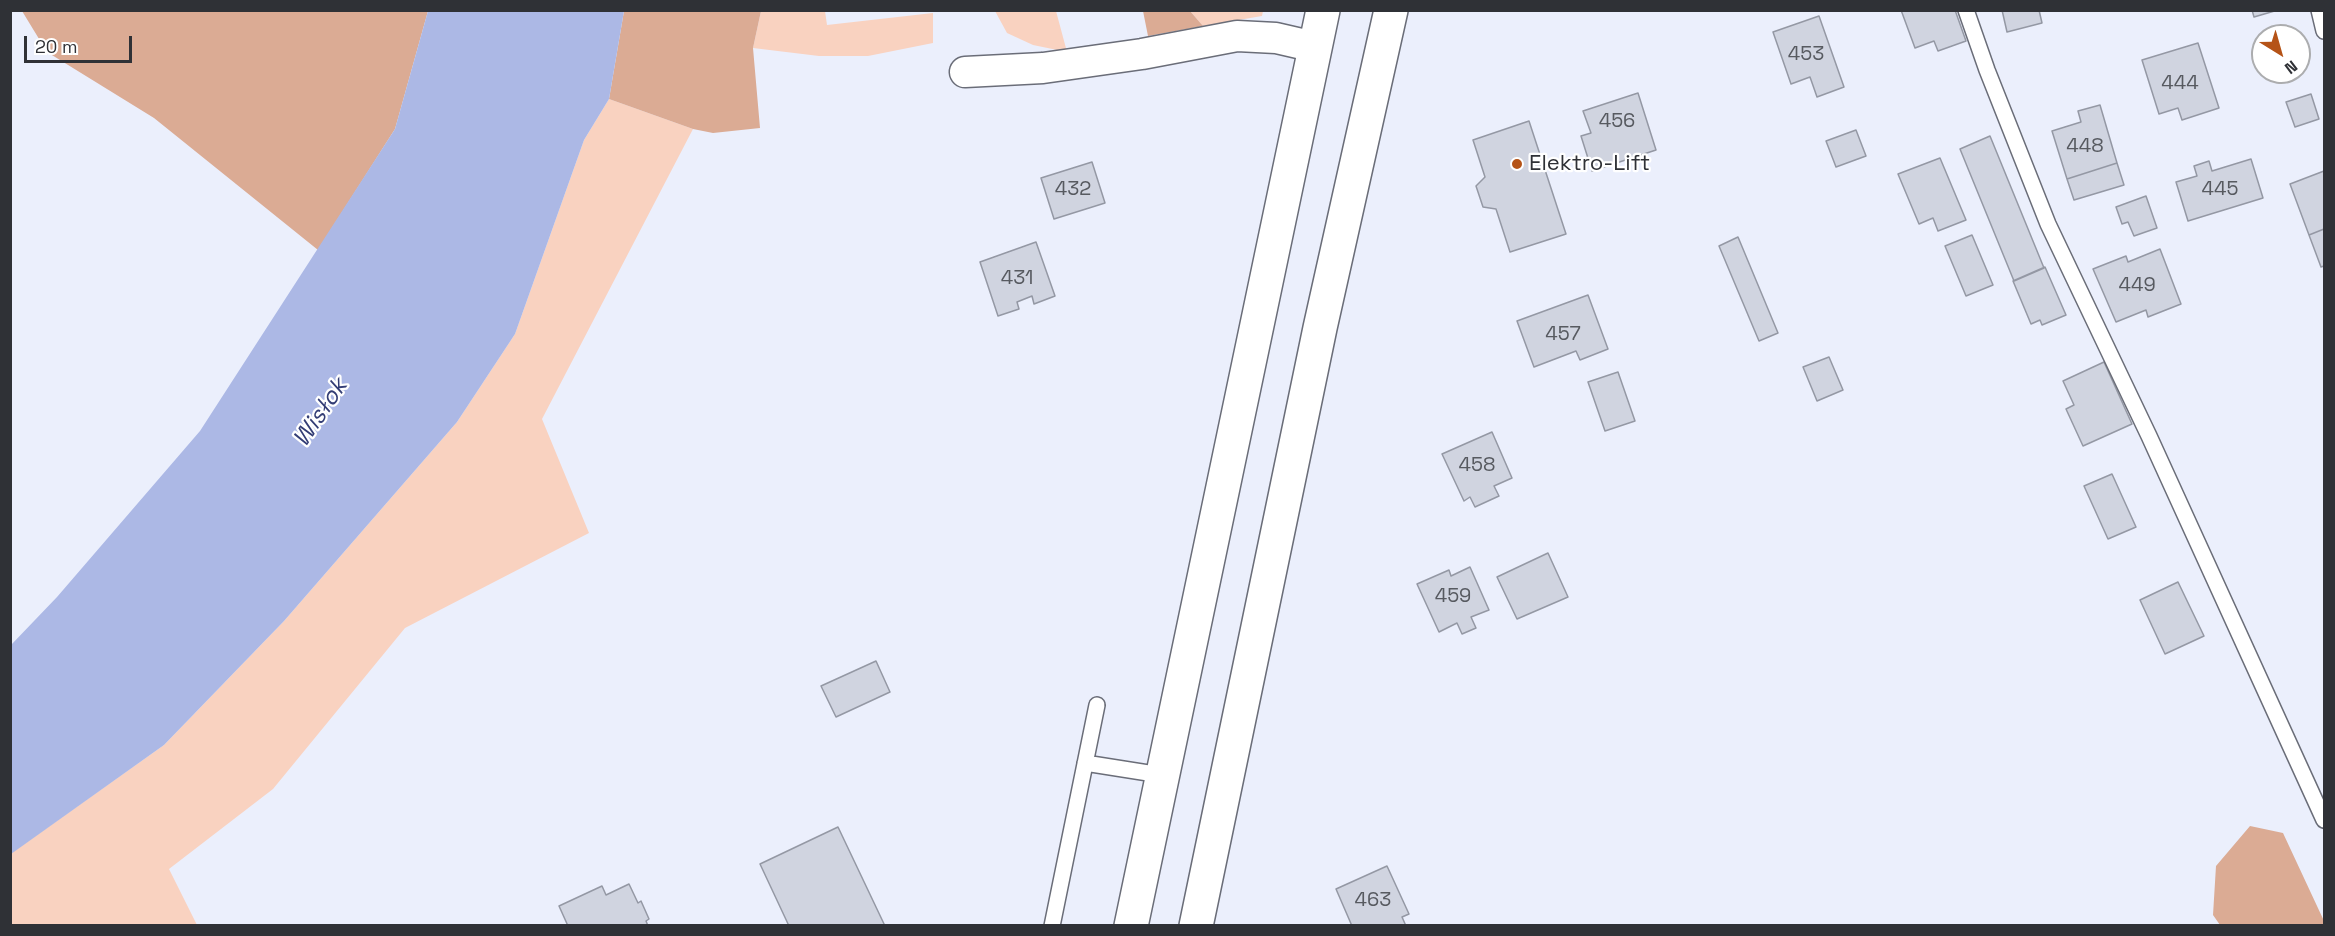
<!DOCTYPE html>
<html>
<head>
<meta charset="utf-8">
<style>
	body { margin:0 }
	#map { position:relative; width:2335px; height:936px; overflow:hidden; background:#ebeffc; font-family:"Space Grotesk",sans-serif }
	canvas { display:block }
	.frame { position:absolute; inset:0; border:12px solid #2f3136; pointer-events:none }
	.north { position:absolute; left:2251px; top:24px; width:60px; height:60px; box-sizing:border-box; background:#fff; border:2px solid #acadaf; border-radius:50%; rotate:143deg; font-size:16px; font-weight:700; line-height:24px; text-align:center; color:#2f3136 }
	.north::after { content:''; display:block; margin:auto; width:21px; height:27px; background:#b55317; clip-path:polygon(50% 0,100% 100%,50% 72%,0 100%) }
	.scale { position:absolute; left:24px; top:36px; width:108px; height:27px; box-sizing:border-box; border:3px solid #2f3136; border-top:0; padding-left:8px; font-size:18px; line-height:21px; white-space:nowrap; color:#2f3136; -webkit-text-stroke:4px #fff; paint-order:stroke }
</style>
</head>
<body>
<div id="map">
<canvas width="2335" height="936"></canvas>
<div class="frame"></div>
<div class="north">N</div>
<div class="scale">20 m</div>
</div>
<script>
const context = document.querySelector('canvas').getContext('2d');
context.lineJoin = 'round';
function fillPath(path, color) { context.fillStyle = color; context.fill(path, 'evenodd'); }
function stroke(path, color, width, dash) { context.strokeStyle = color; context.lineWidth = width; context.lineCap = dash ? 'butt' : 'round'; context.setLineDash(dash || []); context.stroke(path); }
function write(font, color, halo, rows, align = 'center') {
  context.font = font + ' "Space Grotesk",sans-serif'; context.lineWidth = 4.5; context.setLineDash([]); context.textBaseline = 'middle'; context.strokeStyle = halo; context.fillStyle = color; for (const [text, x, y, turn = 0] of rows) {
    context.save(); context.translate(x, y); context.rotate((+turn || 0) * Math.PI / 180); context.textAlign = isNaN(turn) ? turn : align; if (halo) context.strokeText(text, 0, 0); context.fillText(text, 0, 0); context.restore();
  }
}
const green = new Path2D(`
	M761,11H825L827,25L933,13V43L868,56H819L753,48Z
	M995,11H1056L1067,52L1033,45L1007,33Z
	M1190,11H1263L1262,16L1203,26Z
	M609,99L693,129L542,419L589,533L405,628L273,789L169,869L197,925H11L10,854L164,745L284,621L457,422L515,334L584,140Z`);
const forest = new Path2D(`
	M22,11H428L395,129L318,250L154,118L47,52Z
	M624,11H761L753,48L760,128L713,133L693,129L609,99Z
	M1143,11H1190L1203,26L1148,36Z
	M2250,826L2283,833L2324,921V925H2220L2213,915L2216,866Z`);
const water = new Path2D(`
	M428,11H624L609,99L584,140L515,334L457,422L284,621L164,745L11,854V645L57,597L200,431L395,129Z`);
const building = new Path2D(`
	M1901,10H1955L1966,41L1938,51L1934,41L1915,48Z
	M2002,10H2039L2042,23L2007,32Z
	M2252,10H2278L2254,17Z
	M1819,16L1844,87L1817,97L1810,77L1791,84L1773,32Z
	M2198,43L2219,108L2182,120L2178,108L2159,114L2142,60Z
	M1638,93L1656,150L1592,171L1581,136L1591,133L1583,111Z
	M2311,94L2319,119L2295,127L2286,102Z
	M2100,105L2117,163L2067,179L2052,131L2081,122L2078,111Z
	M1529,121L1566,234L1510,252L1496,209L1483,207L1476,186L1485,177L1473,140Z
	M1856,130L1866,156L1836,167L1826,141Z
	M1990,136L2044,268L2014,281L1960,149Z
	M1940,158L1966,220L1938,231L1933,218L1919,224L1898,174Z
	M2251,159L2263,198L2188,221L2176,182L2197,176L2194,166L2209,161L2212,171Z
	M1092,162L1105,203L1054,219L1041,178Z
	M2117,163L2124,185L2074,200L2067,179Z
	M2324,171V229L2309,235L2290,184Z
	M2146,196L2157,228L2134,236L2128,222L2122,224L2116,207Z
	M2324,229V266L2321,267L2309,235Z
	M1972,235L1993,285L1966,296L1945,246Z
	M1738,237L1778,333L1759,341L1719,246Z
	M1036,242L1055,296L1034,304L1032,296L1017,302L1019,309L998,316L980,262Z
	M2160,249L2181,304L2148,317L2146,310L2116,322L2093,269L2126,256L2128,262Z
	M2045,267L2066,315L2042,325L2040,320L2031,324L2013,281Z
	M1588,295L1608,349L1580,360L1576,351L1534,367L1517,321Z
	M1829,357L1843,390L1817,401L1803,367Z
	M2104,362L2132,424L2083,446L2066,409L2074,405L2063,381Z
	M1618,372L1635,421L1605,431L1588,382Z
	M1492,432L1512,478L1494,486L1499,496L1475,507L1470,497L1464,501L1442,454Z
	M2112,474L2136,527L2108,539L2084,486Z
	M1548,553L1568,597L1517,619L1497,577Z
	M1470,567L1489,610L1471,617L1476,628L1462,634L1457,623L1439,632L1417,584L1449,570L1451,576Z
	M2178,582L2204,636L2165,654L2140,600Z
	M876,661L890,692L836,717L821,686Z
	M838,827L885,926H789L760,864Z
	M1387,866L1409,914L1402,917L1406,926H1352L1336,889Z
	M629,884L638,903L641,901L649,919L646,921L648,926H568L559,906L602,886L606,895Z`);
const service = new Path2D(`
	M1966,10L1987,70L2048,224L2149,436L2324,820
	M2319,10L2324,31
	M1085,763L1161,775
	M1052,926L1097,705`);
const minor = new Path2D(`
	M965,72L1043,68L1142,54L1237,36L1276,38L1315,47`);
const secondary = new Path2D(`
	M1131,926L1323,10
	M1196,926L1320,328L1391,10`);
const markers = [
	[1517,164,6,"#b55317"]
];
const numberNames = [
	["453",1806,55],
	["444",2180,84],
	["456",1617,122],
	["448",2085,147],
	["432",1073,190],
	["445",2220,190],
	["431",1017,279],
	["449",2137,286],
	["457",1563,335],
	["458",1477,466],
	["459",1453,597],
	["463",1373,901]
];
const poiNames = [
	["Elektro-Lift",1529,164]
];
const waterNames = [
	["Wisłok",321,413,-56]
];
fillPath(green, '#f9d2c0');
fillPath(forest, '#dbab94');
fillPath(water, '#acb8e5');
fillPath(building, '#d0d4e0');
stroke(building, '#9498a4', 1.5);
stroke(service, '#6a6d78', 18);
stroke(minor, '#6a6d78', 33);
stroke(secondary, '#6a6d78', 36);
stroke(service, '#fff', 15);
stroke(minor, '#fff', 30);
stroke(secondary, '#fff', 33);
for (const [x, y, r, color] of markers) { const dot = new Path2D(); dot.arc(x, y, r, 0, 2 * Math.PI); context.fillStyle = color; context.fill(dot); stroke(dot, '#fff', 2); }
write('20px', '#575a60', null, numberNames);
write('22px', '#2f3136', '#fff', poiNames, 'left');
write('italic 24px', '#333d75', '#fff', waterNames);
</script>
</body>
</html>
